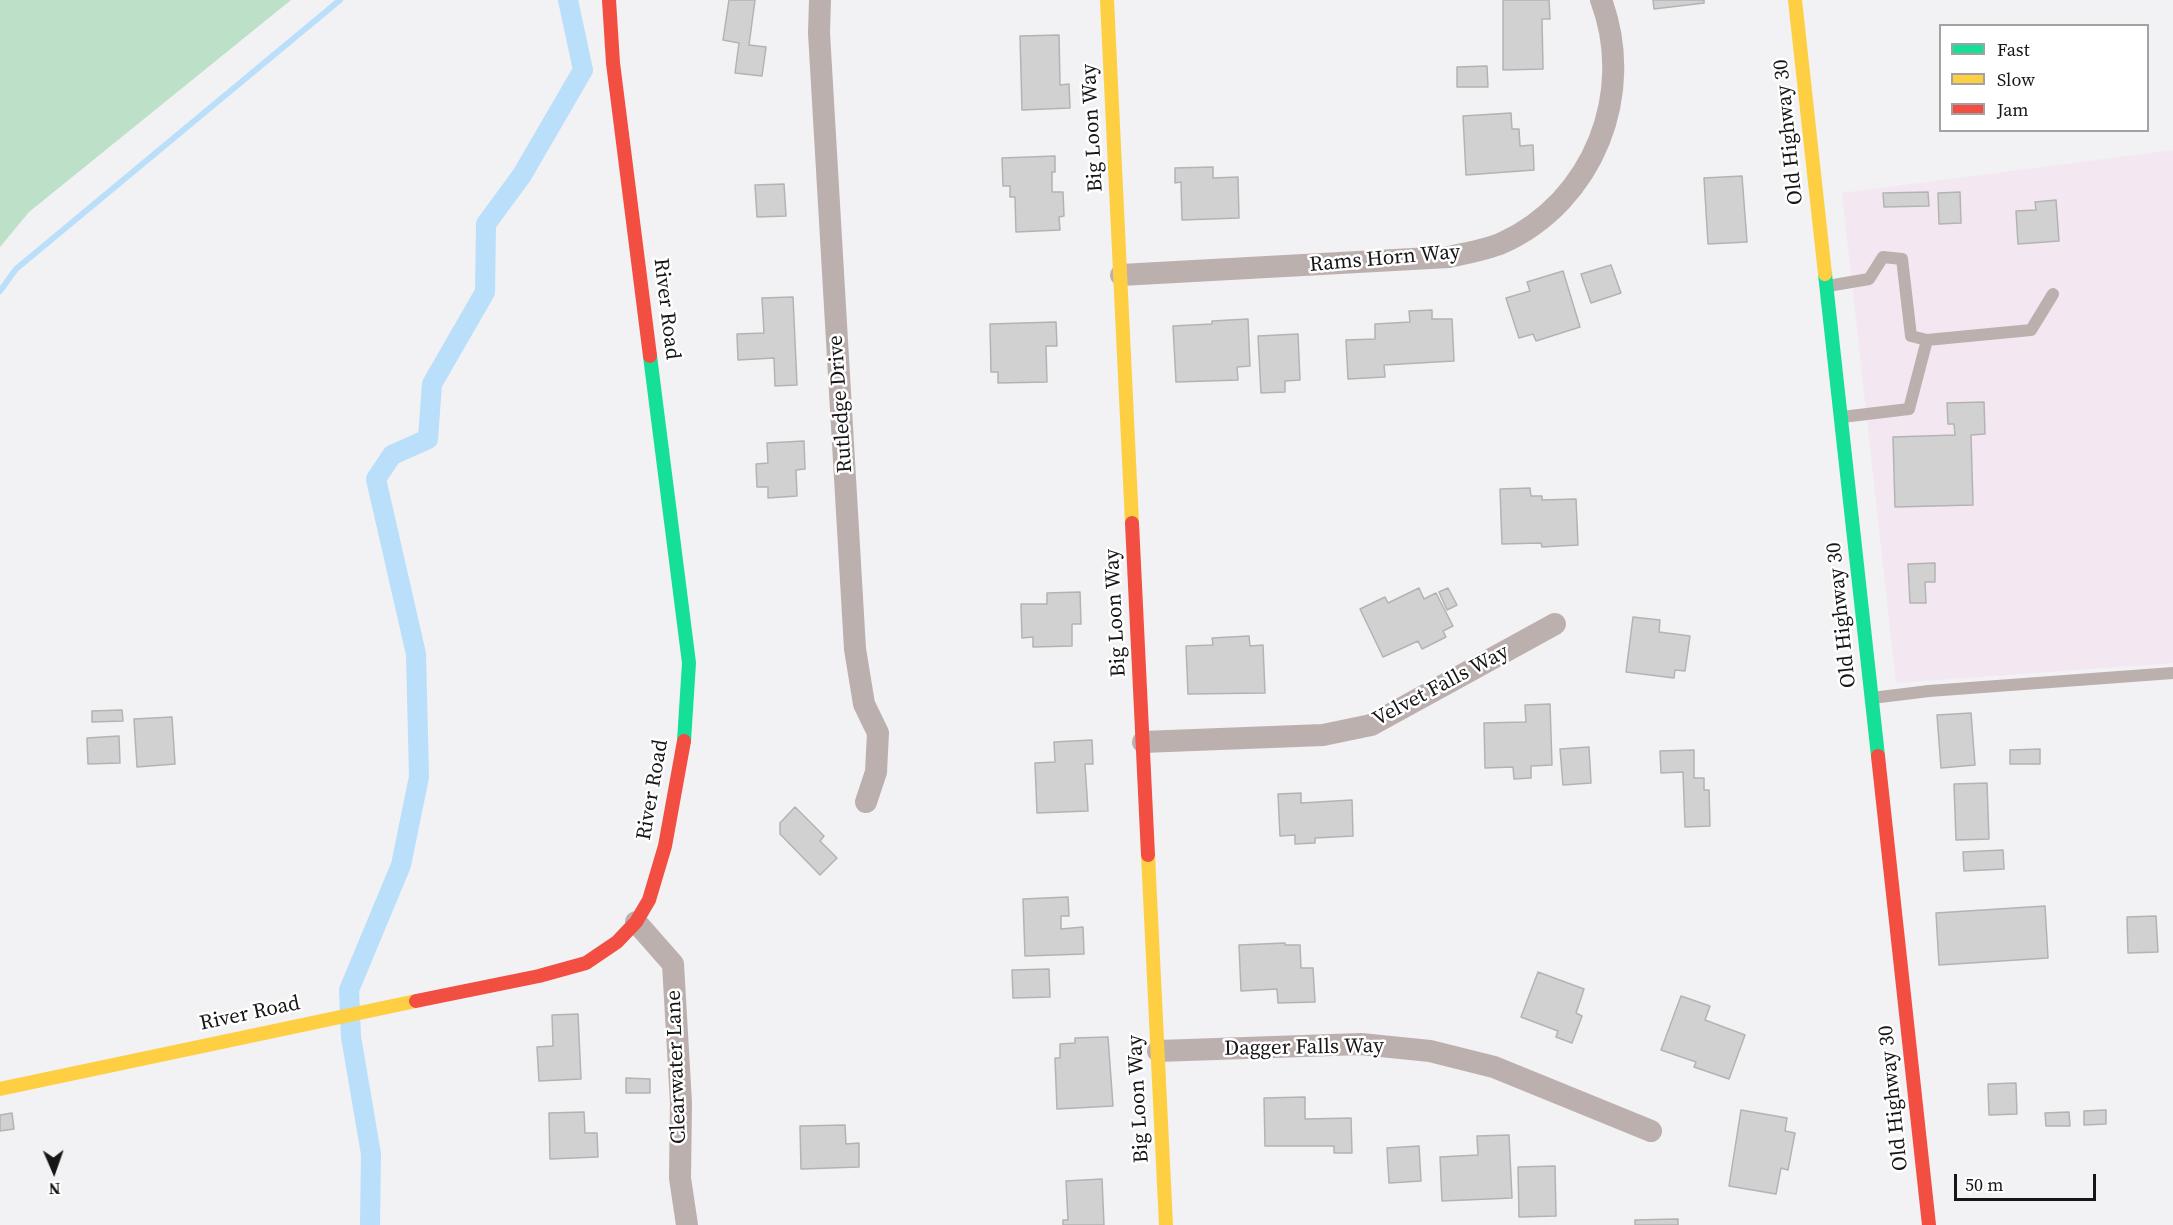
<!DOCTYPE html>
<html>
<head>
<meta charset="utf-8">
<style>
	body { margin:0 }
	#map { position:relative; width:2173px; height:1225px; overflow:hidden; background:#f2f1f3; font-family:"Source Serif 4",serif }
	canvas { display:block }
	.legend { position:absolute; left:1939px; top:24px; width:210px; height:108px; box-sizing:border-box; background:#fff; border:2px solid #a2a2a2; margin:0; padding:8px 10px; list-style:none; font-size:18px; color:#161617 }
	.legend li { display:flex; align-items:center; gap:12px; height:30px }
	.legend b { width:30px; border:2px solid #a2a2a2 }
	.north { position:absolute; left:24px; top:1141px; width:60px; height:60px; -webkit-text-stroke:4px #fff; paint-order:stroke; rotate:178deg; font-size:16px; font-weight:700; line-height:24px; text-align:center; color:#161617 }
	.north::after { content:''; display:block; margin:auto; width:21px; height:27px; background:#161617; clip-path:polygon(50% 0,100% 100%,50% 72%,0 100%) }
	.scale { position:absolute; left:1954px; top:1174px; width:142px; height:27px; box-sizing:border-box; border:3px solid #161617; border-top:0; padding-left:8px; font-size:18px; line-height:21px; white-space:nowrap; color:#161617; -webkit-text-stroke:4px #fff; paint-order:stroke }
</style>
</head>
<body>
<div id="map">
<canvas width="2173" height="1225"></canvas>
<ul class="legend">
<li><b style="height:8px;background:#16e098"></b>Fast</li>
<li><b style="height:8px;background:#ffcf43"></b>Slow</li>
<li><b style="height:8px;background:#f24e42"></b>Jam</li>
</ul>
<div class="north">N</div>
<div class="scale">50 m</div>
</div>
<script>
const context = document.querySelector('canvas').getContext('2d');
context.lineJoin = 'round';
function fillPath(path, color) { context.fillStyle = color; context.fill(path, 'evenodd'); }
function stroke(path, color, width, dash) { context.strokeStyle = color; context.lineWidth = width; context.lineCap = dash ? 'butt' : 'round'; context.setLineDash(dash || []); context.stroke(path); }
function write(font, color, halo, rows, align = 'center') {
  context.font = font + ' "Source Serif 4",serif'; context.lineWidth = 5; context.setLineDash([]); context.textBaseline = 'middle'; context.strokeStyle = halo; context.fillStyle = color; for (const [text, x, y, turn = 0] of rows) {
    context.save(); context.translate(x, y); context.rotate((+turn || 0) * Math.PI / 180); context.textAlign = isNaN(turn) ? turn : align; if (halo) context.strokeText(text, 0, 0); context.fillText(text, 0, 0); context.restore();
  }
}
const industrial = new Path2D(`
	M2173,150V663L1896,683L1842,193Z`);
const green = new Path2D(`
	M0,0H291L29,212L0,247Z`);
const stream = new Path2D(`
	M0,291L16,269L340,0`);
const canal = new Path2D(`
	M370,1225L371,1154L351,1037L349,990L401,865L419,777L416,654L376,479L392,455L428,439L432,384L485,292L486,224L522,175L583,70L568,0`);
const building = new Path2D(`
	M729,0H755L749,45L766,47L762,76L735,73L739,43L723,40Z
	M1503,0H1549L1550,19H1542L1543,69L1503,70Z
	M1653,0H1704V3L1654,9Z
	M1059,35L1060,85L1069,84L1070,108L1022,110L1020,36Z
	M1487,66L1488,87H1457V67Z
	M1511,113L1512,129H1519L1520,146L1533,145L1534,170L1466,175L1463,116Z
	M1055,156V172H1052V192H1063L1064,216L1059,217L1060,230L1016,232L1015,197H1010V186H1003L1002,158Z
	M1213,167V178L1238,177L1239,218L1182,220L1181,182L1175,183V168Z
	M1742,176L1747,242L1708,244L1704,178Z
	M784,184L786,216L757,217L755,185Z
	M1928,192L1929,206L1884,207L1883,193Z
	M1960,192L1961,223L1939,224L1938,193Z
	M2056,200L2059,241L2018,244L2016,211L2036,210L2035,202Z
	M1611,265L1621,293L1591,303L1581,274Z
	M1563,271L1580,327L1536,341L1533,334L1519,338L1506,298L1530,291L1527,282Z
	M793,297L797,385L775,386L774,358L738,360L737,334L764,333L762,298Z
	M1432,310V319H1452L1454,361L1384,365L1385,377L1348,379L1346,340L1375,339V324L1410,322L1409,311Z
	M1248,319L1250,366L1237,367L1238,380L1176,382L1173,326L1212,324V321Z
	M1056,322L1057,346H1046L1047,382L998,383V372H991L990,324Z
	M1298,334L1300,380L1285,381V392L1261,393L1258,336Z
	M1984,402L1985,434L1971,435L1973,505L1895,507L1893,437L1955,435L1954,424H1948L1947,403Z
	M804,441L805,469L796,470L797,496L768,498V487H757L756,464L768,463L767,443Z
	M1530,488L1531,496H1542V500L1576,499L1578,545L1542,547L1541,543L1502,544L1500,489Z
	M1935,563V582H1925L1926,603H1910L1908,564Z
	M1419,588L1424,599L1436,593L1453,626L1443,631L1446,637L1422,649L1418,641L1383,657L1360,609L1385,597L1388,603Z
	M1448,588L1457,605L1447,610L1439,592Z
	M1080,592L1081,624H1072V646L1033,647V637L1022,638L1021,604H1047V593Z
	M1633,617L1660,620L1659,632L1690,636L1685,671L1675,670L1674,678L1626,672Z
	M1249,636L1250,646L1263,645L1265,693L1188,694L1186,646L1213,645L1212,638Z
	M1550,704L1552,765L1531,766V778L1514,779L1513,767L1485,768L1484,723L1526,722L1525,705Z
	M122,710L123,721L92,722V711Z
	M1971,713L1975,765L1941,768L1937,715Z
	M172,717L175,764L137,767L134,719Z
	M119,736L120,763L88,764L87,738Z
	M1092,740L1093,764H1085L1088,811L1037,813L1035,763L1055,762L1054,742Z
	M1589,747L1591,783L1563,785L1560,749Z
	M2040,749V764H2010V750Z
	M1694,750V778H1704V790H1709L1710,826L1685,827L1683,772L1661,773L1660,751Z
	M1987,783L1989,839L1956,840L1954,784Z
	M1301,793V803L1352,800L1353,836L1315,838V843L1295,844V835L1280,836L1278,794Z
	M795,807L824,836L820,841L837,858L820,875L780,834V823Z
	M2003,850L2004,869L1964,871L1963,852Z
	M1068,897L1069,916H1061V929L1083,927L1084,954L1025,956L1023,899Z
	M2045,906L2048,958L1939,965L1936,913Z
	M2156,916L2158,952L2128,953L2127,917Z
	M1285,943V945H1300L1301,968H1313L1315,1002L1278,1003L1277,989L1241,991L1239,945Z
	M1049,969L1050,997L1013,998L1012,970Z
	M1538,972L1584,989L1576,1013L1582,1016L1572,1043L1556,1037L1558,1031L1521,1017Z
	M1681,996L1710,1006L1705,1020L1745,1035L1729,1079L1694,1067L1696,1062L1661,1050Z
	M578,1014L581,1079L539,1081L537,1047L553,1046L552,1015Z
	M1108,1037L1113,1106L1057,1109L1055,1058H1060V1044L1075,1043V1038Z
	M626,1078L650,1079V1093H626Z
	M2016,1083L2017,1114L1989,1115L1988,1084Z
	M1305,1097V1119L1351,1118L1352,1153H1334V1146H1265L1264,1098Z
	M1741,1110L1787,1118L1785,1131L1795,1133L1788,1170L1781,1168L1776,1194L1729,1186Z
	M2106,1110V1124L2084,1125V1111Z
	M584,1112L585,1133H597L598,1157L550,1159L549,1113Z
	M2069,1112L2070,1126H2046L2045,1113Z
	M12,1113L14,1129L0,1131V1115Z
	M845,1125L846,1144L859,1143V1167L801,1169L800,1126Z
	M1509,1135L1512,1198L1442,1201L1440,1157L1478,1155L1477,1136Z
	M1419,1146L1421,1181L1389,1183L1387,1148Z
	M1555,1166L1556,1216L1519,1217L1518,1167Z
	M1102,1179L1104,1225H1063V1220H1068L1066,1181Z
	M1678,1219V1225H1635V1220Z`);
const lane = new Path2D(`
	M1828,286L1869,279L1883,257L1902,259L1911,336L1927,340
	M1842,417L1909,409L1927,340L2031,330L2053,294
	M1872,698L1929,691L2173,673`);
const street = new Path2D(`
	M820,0L819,33L855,649L864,704L878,733L876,772L866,802
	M1121,275L1449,257C1466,253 1486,250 1502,243C1594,201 1636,93 1601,0
	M1143,742L1323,735L1371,725L1555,624
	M636,922L673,964L681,1103L680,1178L687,1225
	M1158,1051L1361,1044L1430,1051L1494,1067L1651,1131`);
const fast = new Path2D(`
	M1825,274L1878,756
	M650,356L689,663L684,741`);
const slow = new Path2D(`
	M1107,0L1132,523
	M1795,0L1825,274
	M1148,855L1166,1225
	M0,1089L416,1001`);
const jam = new Path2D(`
	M609,0L613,63L650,356
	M1132,523L1148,855
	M1878,756L1929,1225
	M416,1001L539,976L586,963L617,942L636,922L649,900L665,846L684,741`);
const streetNames = [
	["Big Loon Way",1093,128,-93],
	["Old Highway 30",1789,132,-96],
	["Rams Horn Way",1385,259,-5],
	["River Road",666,309,83],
	["Rutledge Drive",841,404,-94],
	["Big Loon Way",1116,613,-93],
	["Old Highway 30",1842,615,-96],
	["Velvet Falls Way",1441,686,-28],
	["River Road",653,790,-80],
	["River Road",250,1014,-12],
	["Dagger Falls Way",1304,1048,-1],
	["Clearwater Lane",677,1067,-92],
	["Old Highway 30",1894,1098,-96],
	["Big Loon Way",1139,1099,-93]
];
fillPath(industrial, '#f3e8f1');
fillPath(green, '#bde0c8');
stroke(stream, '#b9dffa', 6);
stroke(canal, '#b9dffa', 20);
fillPath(building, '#d2d1d1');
stroke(building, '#b4b3b3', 1.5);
stroke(lane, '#bcb0af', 12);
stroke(street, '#bcb0af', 22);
stroke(fast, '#16e098', 14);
stroke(slow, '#ffcf43', 14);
stroke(jam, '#f24e42', 14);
write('21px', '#161617', '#fff', streetNames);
</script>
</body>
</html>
